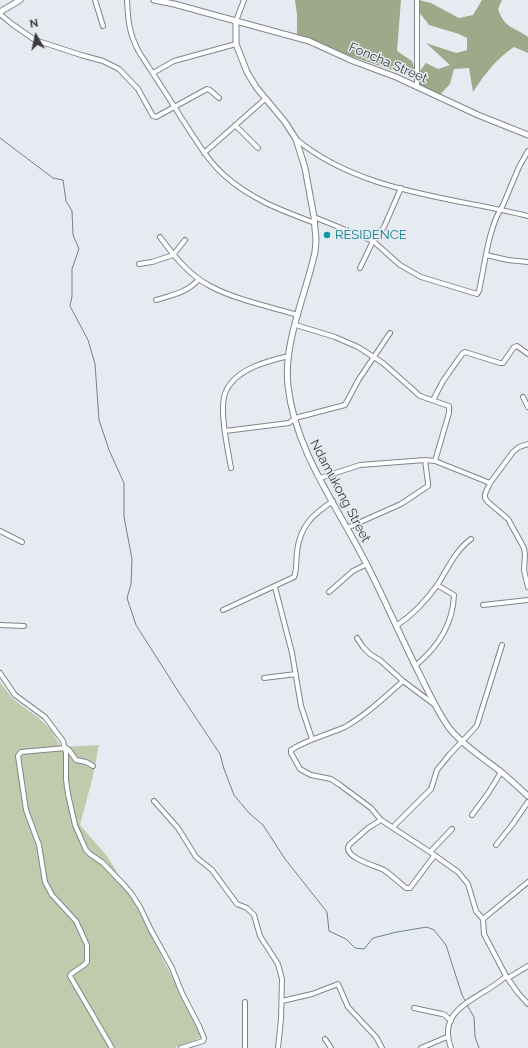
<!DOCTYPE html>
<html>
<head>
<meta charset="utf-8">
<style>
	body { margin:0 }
	#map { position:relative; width:528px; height:1048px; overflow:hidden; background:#e6ebf1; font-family:Raleway,sans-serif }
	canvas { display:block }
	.north { position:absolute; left:16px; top:16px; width:40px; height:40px; -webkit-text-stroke:3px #e6ebf1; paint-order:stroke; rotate:351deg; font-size:11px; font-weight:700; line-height:16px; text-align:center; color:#3a3b3e }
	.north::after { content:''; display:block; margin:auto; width:14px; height:18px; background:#3a3b3e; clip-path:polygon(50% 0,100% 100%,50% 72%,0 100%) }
</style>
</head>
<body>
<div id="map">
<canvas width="528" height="1048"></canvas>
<div class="north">N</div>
</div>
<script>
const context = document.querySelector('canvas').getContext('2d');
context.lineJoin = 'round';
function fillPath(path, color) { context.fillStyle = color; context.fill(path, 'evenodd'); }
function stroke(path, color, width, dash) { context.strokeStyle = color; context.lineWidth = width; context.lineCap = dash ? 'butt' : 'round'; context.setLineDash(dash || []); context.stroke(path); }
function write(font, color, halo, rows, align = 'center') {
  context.font = font + ' Raleway,sans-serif'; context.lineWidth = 3; context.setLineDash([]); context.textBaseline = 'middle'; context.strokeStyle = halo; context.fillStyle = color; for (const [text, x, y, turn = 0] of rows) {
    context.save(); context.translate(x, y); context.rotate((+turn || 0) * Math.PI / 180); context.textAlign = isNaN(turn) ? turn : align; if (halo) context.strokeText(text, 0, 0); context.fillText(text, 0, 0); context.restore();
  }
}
const green = new Path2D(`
	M0,682L14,700L39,718L51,730L61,747L99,745L93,776L80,825L107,856L151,927L163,960L205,1035L192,1042L174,1048H0Z`);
const forest = new Path2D(`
	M295,0H401L397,51L412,61L416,73L404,74L297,38V15Z
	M419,0L431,3L459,18L473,15L482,0H502L498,9C505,29 513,26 528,37V53L514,47C497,58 484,75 473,92L469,68L454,69L450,84L438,97L417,87L416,76L426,63L438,69L450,65L426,43L456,53L467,50V38L459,34L429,25L419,12Z`);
const stream = new Path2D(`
	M0,138L53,178L63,180L66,201L72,211L73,235L79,249L72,269V296L70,306L88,340L95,364L99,420L109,450L124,483V517L132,559L131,584L127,598L136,625L178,691L220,754L224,769L234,795L249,813L263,825L285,859L327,912L329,931L346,939L355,948L364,949L373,938L397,932L427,927L434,930L446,945L462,995L466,1002
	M467,1005L474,1017L475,1037L479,1048`);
const minor = new Path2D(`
	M95,0L103,26
	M127,0C128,21 129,33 139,52C153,74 168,96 182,119C195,138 206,159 224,175C250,199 283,211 315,223
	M0,14L12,24L35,40L81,55L103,61L119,69L138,89L153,116L156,117L207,89L210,90L219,98
	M236,21L244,0
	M153,73L174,61L236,44
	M417,87V0
	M235,125L258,148
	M296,139C359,192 451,197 528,216
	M204,153L265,99
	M314,217L373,241L400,265L421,277L477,294L479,291C485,264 488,228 503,205L519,167L528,151
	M160,237C174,256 189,275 210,286C236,300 271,307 298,315
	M486,255L508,260L528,262
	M139,264L152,262L173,255L185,240
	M360,268L373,241L384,227L401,188
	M156,300C173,295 188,292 199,279
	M296,325L335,337L358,347L383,363L420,396L449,406V413L435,461
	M523,397L528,407
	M433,400L443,381L462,354L465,352L500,363H503L514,347L517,346L528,354
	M225,431L289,423L295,418L345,405L359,379L390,333
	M528,444L519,447L513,452L490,483L485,494V498L488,502L508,519L524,548L525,554L524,570L528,587
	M231,468C228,450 218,407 226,391C236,369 267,361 289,356
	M320,478L360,465L425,460L435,461L490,483
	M347,528L401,504L428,486V483L425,460
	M0,531L22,542
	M275,587L292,653L301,706L312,739
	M329,592L353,571L367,564
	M483,605L528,600
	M223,610L294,577C297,570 296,560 297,552C300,526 312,515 333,501
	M0,625L24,626
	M396,626C413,615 426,601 438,584C448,568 455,551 471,539
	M357,638L363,647L370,654L381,661L403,681L435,705
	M415,666C437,648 453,624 454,595L437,585
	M0,673L15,695L45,717L63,741L66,753V780L68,794L75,825L86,850L90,854L103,863L123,884L131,893L140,907L151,930L172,968L182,993L199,1026L204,1038L203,1041L181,1048
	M264,678L296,674
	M403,681C385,697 366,715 345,727C327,735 308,739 291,750V753L300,769L311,775L331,779L340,785L371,808L381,820L430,852L458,872L468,884L476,911L483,919
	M93,766L86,762L76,760L69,750L66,748L21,752L18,756L26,810L39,845L45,882L52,895L76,921L87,945V962L84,965L71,974L70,976L112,1048
	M154,801L178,828L196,857L212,870L237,904L247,908L254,915L260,936L278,964L282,979L281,1019L278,1048
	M472,815L489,792L501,772
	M381,820L368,828L349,845C342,857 376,866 384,870C391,875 399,882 406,888H410L434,856
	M393,827L431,789L437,770L450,754L473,730L477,725L502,645
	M496,845L512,825L528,802
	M430,852L452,829
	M506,976L518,993L528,1004
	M508,978L528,966
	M282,1001L312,994L338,984L348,1007L376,1037L382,1048
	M245,1002V1048
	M414,1008L442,1014L445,1015L451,1021
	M325,1039L331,1048
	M421,1048L447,1037
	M451,1048C435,1006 484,998 506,976L484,934L483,919L528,882`);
const major = new Path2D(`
	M154,0L174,4L309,41L353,61L396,77L478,115L528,135
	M0,12L20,0
	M236,21V44L247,72L256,87L285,122L296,139L305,168L314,217L316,240L315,252C306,294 283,343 288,386C295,451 338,507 367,565C386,602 402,640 421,677C430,695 438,713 450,729C464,746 483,758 500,771C510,779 519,788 528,796`);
const markers = [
	[327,235,4,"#0f9aa8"]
];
const streetNames = [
	["Foncha Street",388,63,23],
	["Ndamukong Street",340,491,62]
];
const cultureNames = [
	["RÉSIDENCE",335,235]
];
fillPath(green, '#c0caac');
fillPath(forest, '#9fa98a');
stroke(stream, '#6e8191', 1);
stroke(minor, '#81858b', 6);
stroke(major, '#81858b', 7);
stroke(minor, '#fff', 4);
stroke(major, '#fff', 5);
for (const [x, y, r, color] of markers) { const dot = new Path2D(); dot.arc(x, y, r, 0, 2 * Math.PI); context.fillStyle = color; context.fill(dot); stroke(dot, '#e6ebf1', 1.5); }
write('13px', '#3a3b3e', '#e6ebf1', streetNames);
write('13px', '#0d838f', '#e6ebf1', cultureNames, 'left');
</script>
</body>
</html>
